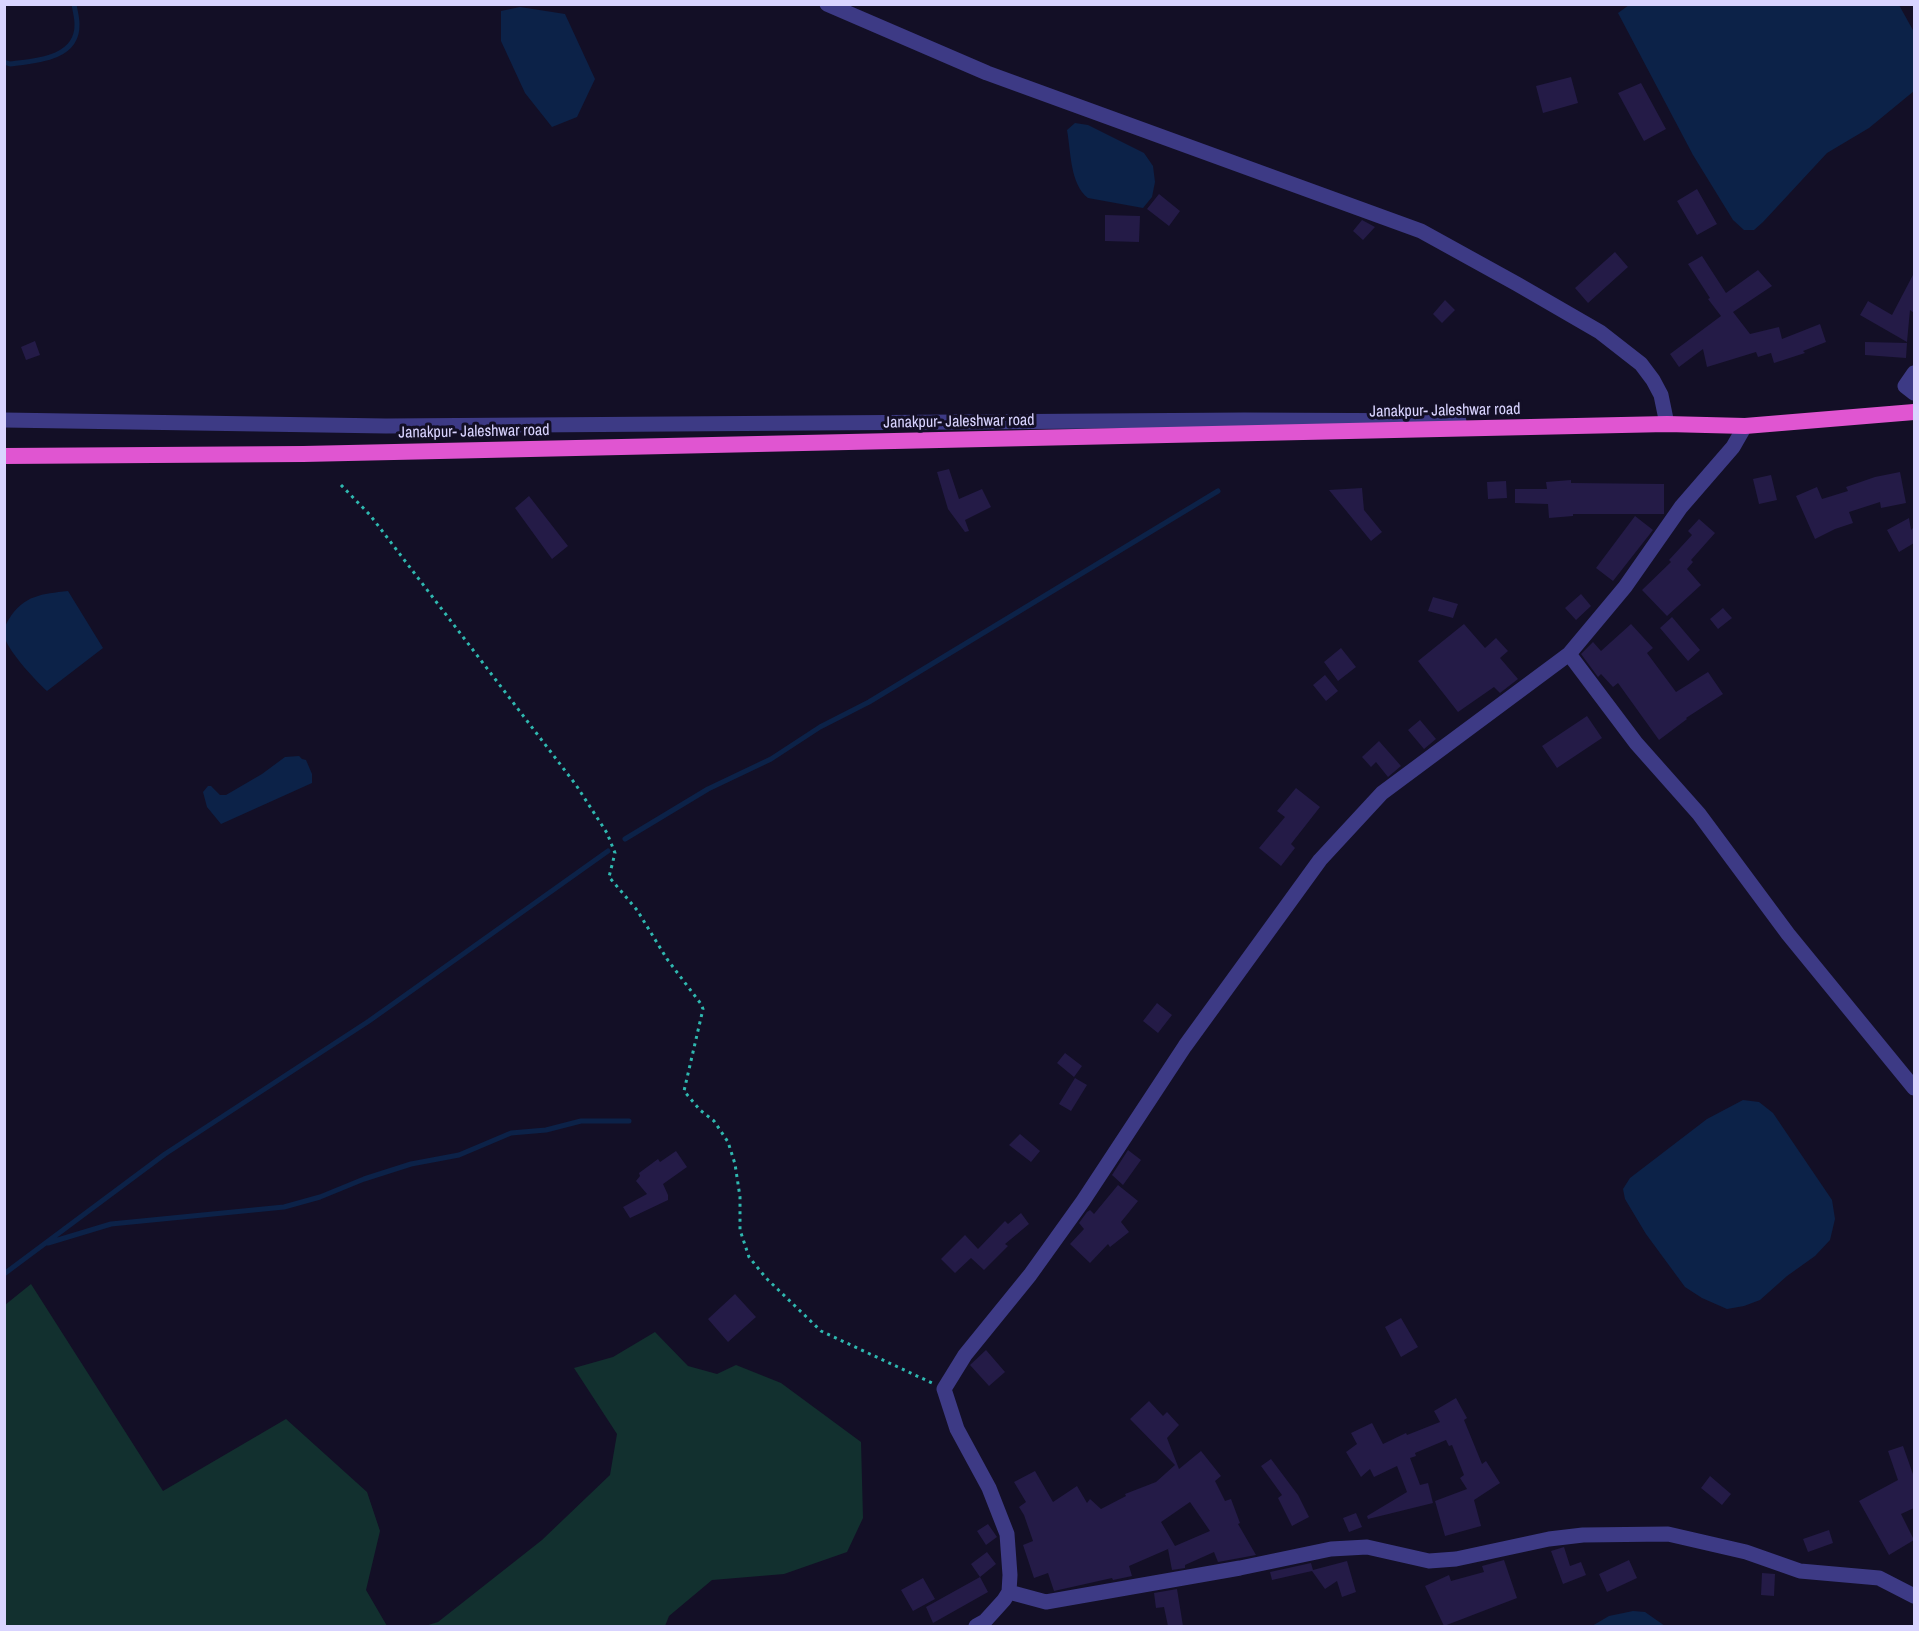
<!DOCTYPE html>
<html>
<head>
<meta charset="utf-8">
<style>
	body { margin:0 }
	#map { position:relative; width:1919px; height:1631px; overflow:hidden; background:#130f26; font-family:"Archivo Narrow",sans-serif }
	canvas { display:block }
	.frame { position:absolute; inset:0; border:6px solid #d9d4ff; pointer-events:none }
</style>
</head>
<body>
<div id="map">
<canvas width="1919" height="1631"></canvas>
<div class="frame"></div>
</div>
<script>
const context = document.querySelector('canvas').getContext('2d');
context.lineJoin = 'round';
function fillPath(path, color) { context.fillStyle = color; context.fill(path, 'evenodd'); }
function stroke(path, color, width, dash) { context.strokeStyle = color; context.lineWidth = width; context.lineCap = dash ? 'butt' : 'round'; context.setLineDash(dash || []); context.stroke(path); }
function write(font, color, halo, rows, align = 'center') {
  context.font = font + ' "Archivo Narrow",sans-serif'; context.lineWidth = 6; context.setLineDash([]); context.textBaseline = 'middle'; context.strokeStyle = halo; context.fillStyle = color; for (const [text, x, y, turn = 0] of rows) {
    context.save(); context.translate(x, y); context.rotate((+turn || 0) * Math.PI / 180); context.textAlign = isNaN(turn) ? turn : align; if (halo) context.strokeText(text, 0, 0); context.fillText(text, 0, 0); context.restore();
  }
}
const green = new Path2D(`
	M31,1284L163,1491L286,1419L367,1492L380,1531L366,1590L387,1626H5V1305Z
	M655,1332L688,1366L717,1374L736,1365L781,1383L861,1442L863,1518L847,1552L784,1574L712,1580L669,1616L665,1626H425L438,1622L542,1540L610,1475L617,1434L574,1368L613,1357Z`);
const water = new Path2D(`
	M1629,5H1899L1914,32V91L1869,128L1827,153L1763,222L1754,230H1744L1733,220L1693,155L1618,13Z
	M520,7L565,14L595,79L577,117L552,127L525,93L501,41V11Z
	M1075,123L1088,125L1144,153L1153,166L1155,182L1152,197L1143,208L1088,198C1070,184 1071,152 1067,130Z
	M68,591L103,648L47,691C34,679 13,656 6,641C2,634 5,625 9,619C24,595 42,594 68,591Z
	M299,756L302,759L306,760L312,774V783L221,824L207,807L203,792L208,786H211L220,795H226L262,774L285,757Z
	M1743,1100L1759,1102L1773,1113L1832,1200L1835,1219L1830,1240L1815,1256L1787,1276L1760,1300L1744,1306L1727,1309L1702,1298L1685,1287L1646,1234L1625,1199L1623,1189L1630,1178L1707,1119Z
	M1633,1611L1645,1612L1665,1626H1592L1609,1616Z`);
const stream = new Path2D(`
	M4,62L10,64C35,61 78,59 77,24C77,17 75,11 74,4
	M625,839L708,789L771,759L820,727L869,702L1218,491
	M48,1243L111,1224L284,1207L320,1197L364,1179L411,1164L459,1155L511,1133L546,1130L581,1121H629
	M4,1274L165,1154L369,1021L608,851`);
const building = new Path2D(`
	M1571,77L1578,103L1543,113L1536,86Z
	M1641,83L1666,129L1644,141L1618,93Z
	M1697,189L1717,224L1697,235L1677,201Z
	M1159,194L1180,211L1169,226L1147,209Z
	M1105,215L1140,216L1139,242L1105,241Z
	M1362,220L1375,227L1363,240L1353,231Z
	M1615,252L1628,267L1588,303L1575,288Z
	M1702,256L1726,293L1758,270L1772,286L1733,312L1750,334L1779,327L1782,339L1820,324L1826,342L1803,351L1805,353L1774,363L1771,353L1758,357L1756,352L1707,367L1703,349L1679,367L1670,354L1721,316L1708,299L1710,298L1688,264Z
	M1914,273V313L1910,310L1907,342L1860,315L1868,301L1892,315Z
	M1445,300L1455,310L1442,323L1433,314Z
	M35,341L40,355L26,360L21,347Z
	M1865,342L1907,343L1906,358L1865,355Z
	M949,469L959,499L982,489L991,507L965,520L969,531L965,532L948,509L937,472Z
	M1900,472L1906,503L1881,508L1880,502L1849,512L1853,523L1835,529L1815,539L1796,496L1817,487L1822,499L1848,491L1846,487L1875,477Z
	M1771,475L1777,500L1759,504L1753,479Z
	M1571,480V483L1664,484V514H1573V516L1549,518L1548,504L1515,503V489H1547L1546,482Z
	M1506,481L1507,498L1488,499L1487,482Z
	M1362,488L1364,510L1382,532L1371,541L1329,490Z
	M529,496L568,546L552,559L515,508Z
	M1635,516L1653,530L1613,581L1596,568Z
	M1909,518L1911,530L1914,527V543L1899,552L1887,530Z
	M1699,519L1715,533L1691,560L1693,562L1687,569L1701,585L1667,616L1642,590L1671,562L1669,560L1692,535L1688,531Z
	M1581,594L1591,606L1576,620L1565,608Z
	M1433,597L1458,604L1453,618L1428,611Z
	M1723,608L1732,618L1718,629L1710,619Z
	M1672,617L1700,650L1688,661L1660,628Z
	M1464,624L1485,648L1496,638L1508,651L1500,658L1518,679L1500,693L1494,687L1458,712L1418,661Z
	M1631,624L1653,648L1647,653L1676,692L1708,672L1723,694L1686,718L1687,719L1659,740L1618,683L1613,687L1601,674L1598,677L1581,654L1593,642L1601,651Z
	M1341,648L1356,667L1338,681L1324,662Z
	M1325,675L1338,691L1326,701L1313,685Z
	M1587,716L1602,738L1557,768L1542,746Z
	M1420,720L1436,739L1424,749L1408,730Z
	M1379,741L1401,766L1388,777L1376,762L1371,767L1362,757Z
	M1296,788L1320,807L1291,844L1295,848L1281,866L1259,848L1285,817L1277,811Z
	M1157,1003L1172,1015L1158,1033L1143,1021Z
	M1065,1053L1082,1066L1074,1077L1057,1063Z
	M1075,1078L1087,1085L1071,1111L1059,1104Z
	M1020,1134L1040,1151L1031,1162L1009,1145Z
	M1128,1150L1141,1160L1123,1185L1112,1175Z
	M676,1151L687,1167L663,1184L668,1195V1200L630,1218L623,1207L647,1194L636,1181L640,1176L639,1173L658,1159L660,1162Z
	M1118,1185L1138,1201L1121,1222L1129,1232L1110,1247L1108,1244L1090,1263L1070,1244L1084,1229L1079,1223L1087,1212L1090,1210L1094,1214Z
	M1021,1213L1029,1224L1005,1244L1008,1246L984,1270L971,1258L955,1273L941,1259L965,1235L978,1249L1005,1221L1008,1224Z
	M735,1294L756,1317L728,1342L708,1319Z
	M1401,1318L1418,1347L1401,1357L1385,1327Z
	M986,1350L1005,1372L989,1386L970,1365Z
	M1456,1398L1467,1418L1464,1420L1482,1464L1486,1461L1500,1483L1474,1500L1481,1526L1445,1536L1435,1501L1467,1489L1460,1478L1464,1475L1452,1445L1449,1446L1446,1440L1415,1453L1416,1456L1410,1458L1420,1485L1428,1483L1433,1503L1368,1519L1367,1516L1407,1492L1397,1466L1374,1477L1370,1469L1361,1477L1346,1452L1357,1444L1351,1433L1372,1423L1383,1444L1406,1433L1407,1435L1440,1422L1434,1411Z
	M1149,1401L1163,1416L1167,1412L1179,1425L1167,1438L1179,1469L1201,1451L1221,1476L1215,1481L1225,1501L1231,1499L1240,1523L1238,1524L1256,1555L1218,1562L1214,1552L1185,1565V1568L1172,1570L1168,1549L1210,1531L1190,1502L1161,1522L1175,1546L1129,1566L1132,1576L1113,1580L1112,1578L1054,1591L1048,1573L1034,1578L1023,1545L1033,1541L1024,1515L1019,1507L1026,1502L1014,1482L1035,1471L1053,1502L1077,1486L1087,1503L1090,1499L1101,1509L1126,1496L1125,1494L1156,1482L1175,1465L1130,1419Z
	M1903,1446L1914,1477V1508L1901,1514L1914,1540L1889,1555L1859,1501L1898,1480L1888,1451Z
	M1271,1459L1298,1495L1309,1517L1292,1526L1278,1498L1282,1495L1261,1466Z
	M1710,1476L1731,1494L1722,1505L1701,1488Z
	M1356,1513L1362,1527L1349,1532L1343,1518Z
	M988,1524L997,1537L986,1545L977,1531Z
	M1829,1530L1833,1543L1808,1552L1803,1539Z
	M1564,1547L1570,1566L1581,1562L1586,1575L1563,1584L1551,1551Z
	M987,1552L996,1564L980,1577L971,1564Z
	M1504,1560L1517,1598L1444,1626L1425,1586L1449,1575L1451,1581L1484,1572L1482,1566Z
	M1629,1560L1637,1578L1607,1592L1599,1574Z
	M1347,1561L1356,1592L1342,1597L1337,1581L1325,1589L1312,1571L1272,1580L1270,1572L1311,1563L1313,1570Z
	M1762,1573L1775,1574L1774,1596L1761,1595Z
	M980,1577L988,1592L933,1623L926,1607Z
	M923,1578L935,1599L913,1611L901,1590Z
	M1177,1589L1183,1626H1168L1164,1607L1156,1608L1154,1593Z`);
const path = new Path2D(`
	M341,485L370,515L576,785L607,833L615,853L609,877L637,910L667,959L701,1004L703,1009L684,1091L700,1110L714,1121L728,1142L735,1164L740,1197V1230L749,1257L766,1278L821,1331L932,1383`);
const minor = new Path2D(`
	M827,4L987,73L1421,231L1517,284L1600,332L1641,364L1653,380L1661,395L1667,424
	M1914,373L1905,386L1914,393
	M4,420L386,426L1244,420L1459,421
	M1569,654L1636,743L1699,814L1788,934L1914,1088
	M1009,1592L1046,1602L1240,1568L1331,1549L1367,1547L1429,1561L1456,1559L1549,1539L1583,1535L1668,1534L1746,1552L1800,1571L1879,1578L1914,1596
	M976,1626L985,1621L1004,1600L1009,1592L1010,1575L1007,1534L989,1488L957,1429L944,1389L965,1355L1030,1275L1083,1201L1185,1046L1320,860L1382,793L1569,654L1625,587L1681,507L1733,447L1745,426`);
const trunk = new Path2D(`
	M4,456L303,454L1667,424L1745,426L1914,412`);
const streetNames = [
	["Janakpur- Jaleshwar road",1445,411,-1],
	["Janakpur- Jaleshwar road",959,422,-1],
	["Janakpur- Jaleshwar road",474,432,-1]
];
fillPath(green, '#12302f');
fillPath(water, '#0c2248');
stroke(stream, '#0c2248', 5);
fillPath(building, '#241b47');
stroke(path, '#2fb8b0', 3, [3, 4.5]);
stroke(minor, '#3d3a85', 15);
stroke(trunk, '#e055d1', 16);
write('16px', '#d9d4ff', '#130f26', streetNames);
</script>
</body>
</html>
